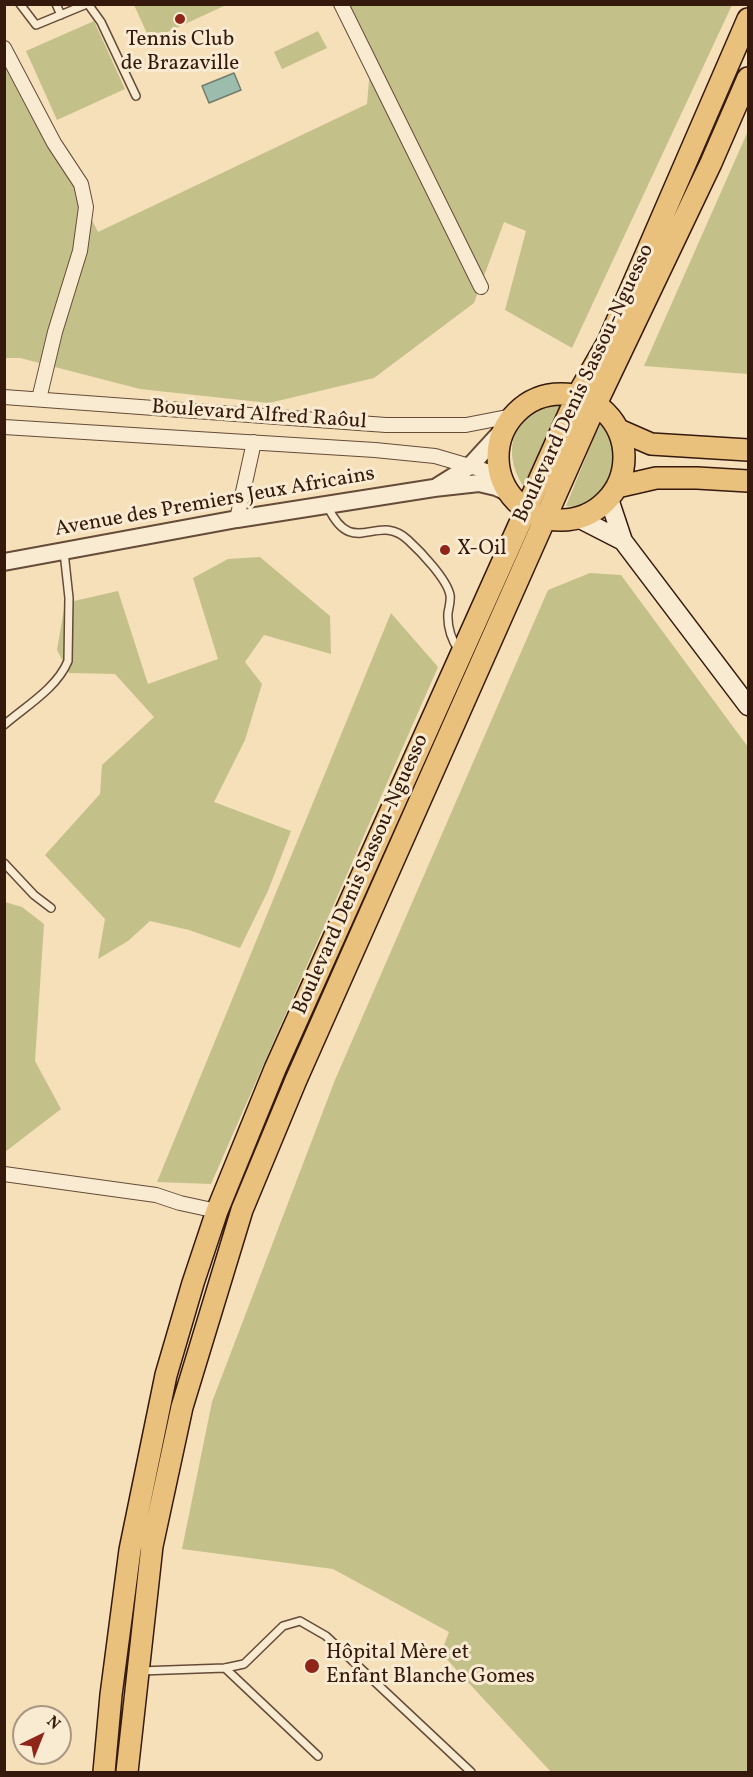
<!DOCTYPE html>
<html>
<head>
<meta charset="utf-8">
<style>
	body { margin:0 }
	#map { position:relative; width:753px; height:1777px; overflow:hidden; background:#f5e0ba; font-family:Vollkorn,serif }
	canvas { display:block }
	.frame { position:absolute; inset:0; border:6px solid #35190c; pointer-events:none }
	.north { position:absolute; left:12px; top:1705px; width:60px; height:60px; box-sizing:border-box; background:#f8ebd2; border:2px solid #aa9783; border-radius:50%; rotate:43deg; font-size:16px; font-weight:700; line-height:24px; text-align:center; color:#35190c }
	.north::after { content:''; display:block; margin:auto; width:21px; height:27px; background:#8f2418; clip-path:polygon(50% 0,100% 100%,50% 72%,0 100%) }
</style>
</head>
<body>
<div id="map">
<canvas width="753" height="1777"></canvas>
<div class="frame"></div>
<div class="north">N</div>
</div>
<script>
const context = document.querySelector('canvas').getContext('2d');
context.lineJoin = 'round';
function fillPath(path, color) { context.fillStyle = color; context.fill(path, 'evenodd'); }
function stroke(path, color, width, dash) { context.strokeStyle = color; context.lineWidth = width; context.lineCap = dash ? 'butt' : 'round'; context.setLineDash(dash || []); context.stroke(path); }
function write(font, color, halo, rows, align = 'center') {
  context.font = font + ' Vollkorn,serif'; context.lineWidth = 6; context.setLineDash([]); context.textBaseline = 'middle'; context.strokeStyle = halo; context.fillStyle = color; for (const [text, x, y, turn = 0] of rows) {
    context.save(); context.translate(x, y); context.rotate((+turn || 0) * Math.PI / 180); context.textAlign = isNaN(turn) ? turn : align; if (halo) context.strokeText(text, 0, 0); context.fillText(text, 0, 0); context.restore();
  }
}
const green = new Path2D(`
	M224,5V6L150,40L134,5Z
	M337,5H732L572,348L505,310L526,231L504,222L474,303L374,378L269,403L140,389L20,358H5L4,49L98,232L367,104L370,69Z
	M94,21L125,89L57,120L26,51Z
	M318,31L327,48L282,69L274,52Z
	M748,131V374L644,366Z
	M555,402L563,403L525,488C500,455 512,410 555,402Z
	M601,420C635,445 610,514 566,506Z
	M260,557L330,616L331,654L264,635L245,662L262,684L245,740L214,802L291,831L268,891L240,948L189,930L150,921L128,941L98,959L105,919L45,855L100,794L102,765L154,717L115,674L69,673L57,650L65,603L118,591L148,684L218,659L193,578L228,559Z
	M590,573L621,575L748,747V1772H551L441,1653L449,1632L333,1569L182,1549L212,1402L335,1080L548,590Z
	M391,613L438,667L211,1184L157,1182Z
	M5,902L22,907L44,924L35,1061L61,1109L5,1152Z`);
const water = new Path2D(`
	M234,73L241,90L209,103L202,86Z`);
const service = new Path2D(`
	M20,4L36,25L87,4
	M56,4L61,15
	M88,4L101,22L136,96
	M328,507C353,560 377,511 408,540C420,551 447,579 450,595C451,600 449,607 448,613C447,628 451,639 459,651
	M4,725C26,706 57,688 68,661L69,598L64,552
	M4,863L34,895L51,908
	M225,1668L318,1756
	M140,1671L225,1668L244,1664L283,1626L300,1621L326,1636L471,1772`);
const minor = new Path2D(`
	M341,4L481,287
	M4,48L54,143L81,184L86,207L80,251L55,332L39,399
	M4,397L386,425H466L512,416
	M4,427L375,450L435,456L500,475
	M237,519L254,442
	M4,1174L156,1195L180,1203L217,1211`);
const tertiary = new Path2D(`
	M438,486L470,466L503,430
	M4,562L237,519L434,488L479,483L496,487L509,493`);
const secondary = new Path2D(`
	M609,499L623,541L748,706
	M578,518L623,541`);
const primary = new Path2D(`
	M498 457a63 63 0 1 1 126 0a63 63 0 1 1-126 0Z
	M619,430L651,444L748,450
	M617,487L656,478H697L748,481
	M104,1772L111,1695L130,1550L166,1375L193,1283L217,1211L275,1069L577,396L608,342L748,19
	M127,1772L152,1546L182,1407L242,1210L296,1080L596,404L711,163L748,78`);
const markers = [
	[180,19,6,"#8f2418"],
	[445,550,6,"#8f2418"],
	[312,1666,8,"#8f2418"]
];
const poiNames = [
	["Tennis Club",180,41,"center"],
	["de Brazaville",180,65,"center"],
	["X-Oil",457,550],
	["Hôpital Mère et",326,1654],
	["Enfant Blanche Gomes",326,1678]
];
const streetNames = [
	["Boulevard Denis Sassou-Nguesso",585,384,-65],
	["Boulevard Alfred Raôul",259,416,4],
	["Avenue des Premiers Jeux Africains",215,503,-10],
	["Boulevard Denis Sassou-Nguesso",362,875,-66]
];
fillPath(green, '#c4c08a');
fillPath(water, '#9cbdad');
stroke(water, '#737b6d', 1.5);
stroke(service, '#654b38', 10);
stroke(minor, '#654b38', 16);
stroke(tertiary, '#654b38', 20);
stroke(secondary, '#35190c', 21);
stroke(primary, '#35190c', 24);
stroke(service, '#f8ebd2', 7);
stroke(minor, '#f8ebd2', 14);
stroke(tertiary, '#f8ebd2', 16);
stroke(secondary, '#f8ebd2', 18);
stroke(primary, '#eac07d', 21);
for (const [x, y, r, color] of markers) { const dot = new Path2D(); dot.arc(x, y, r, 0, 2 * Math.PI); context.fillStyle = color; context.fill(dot); stroke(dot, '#f8ebd2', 2); }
write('21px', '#35190c', '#f8ebd2', poiNames, 'left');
write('21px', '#35190c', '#f8ebd2', streetNames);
</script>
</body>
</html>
